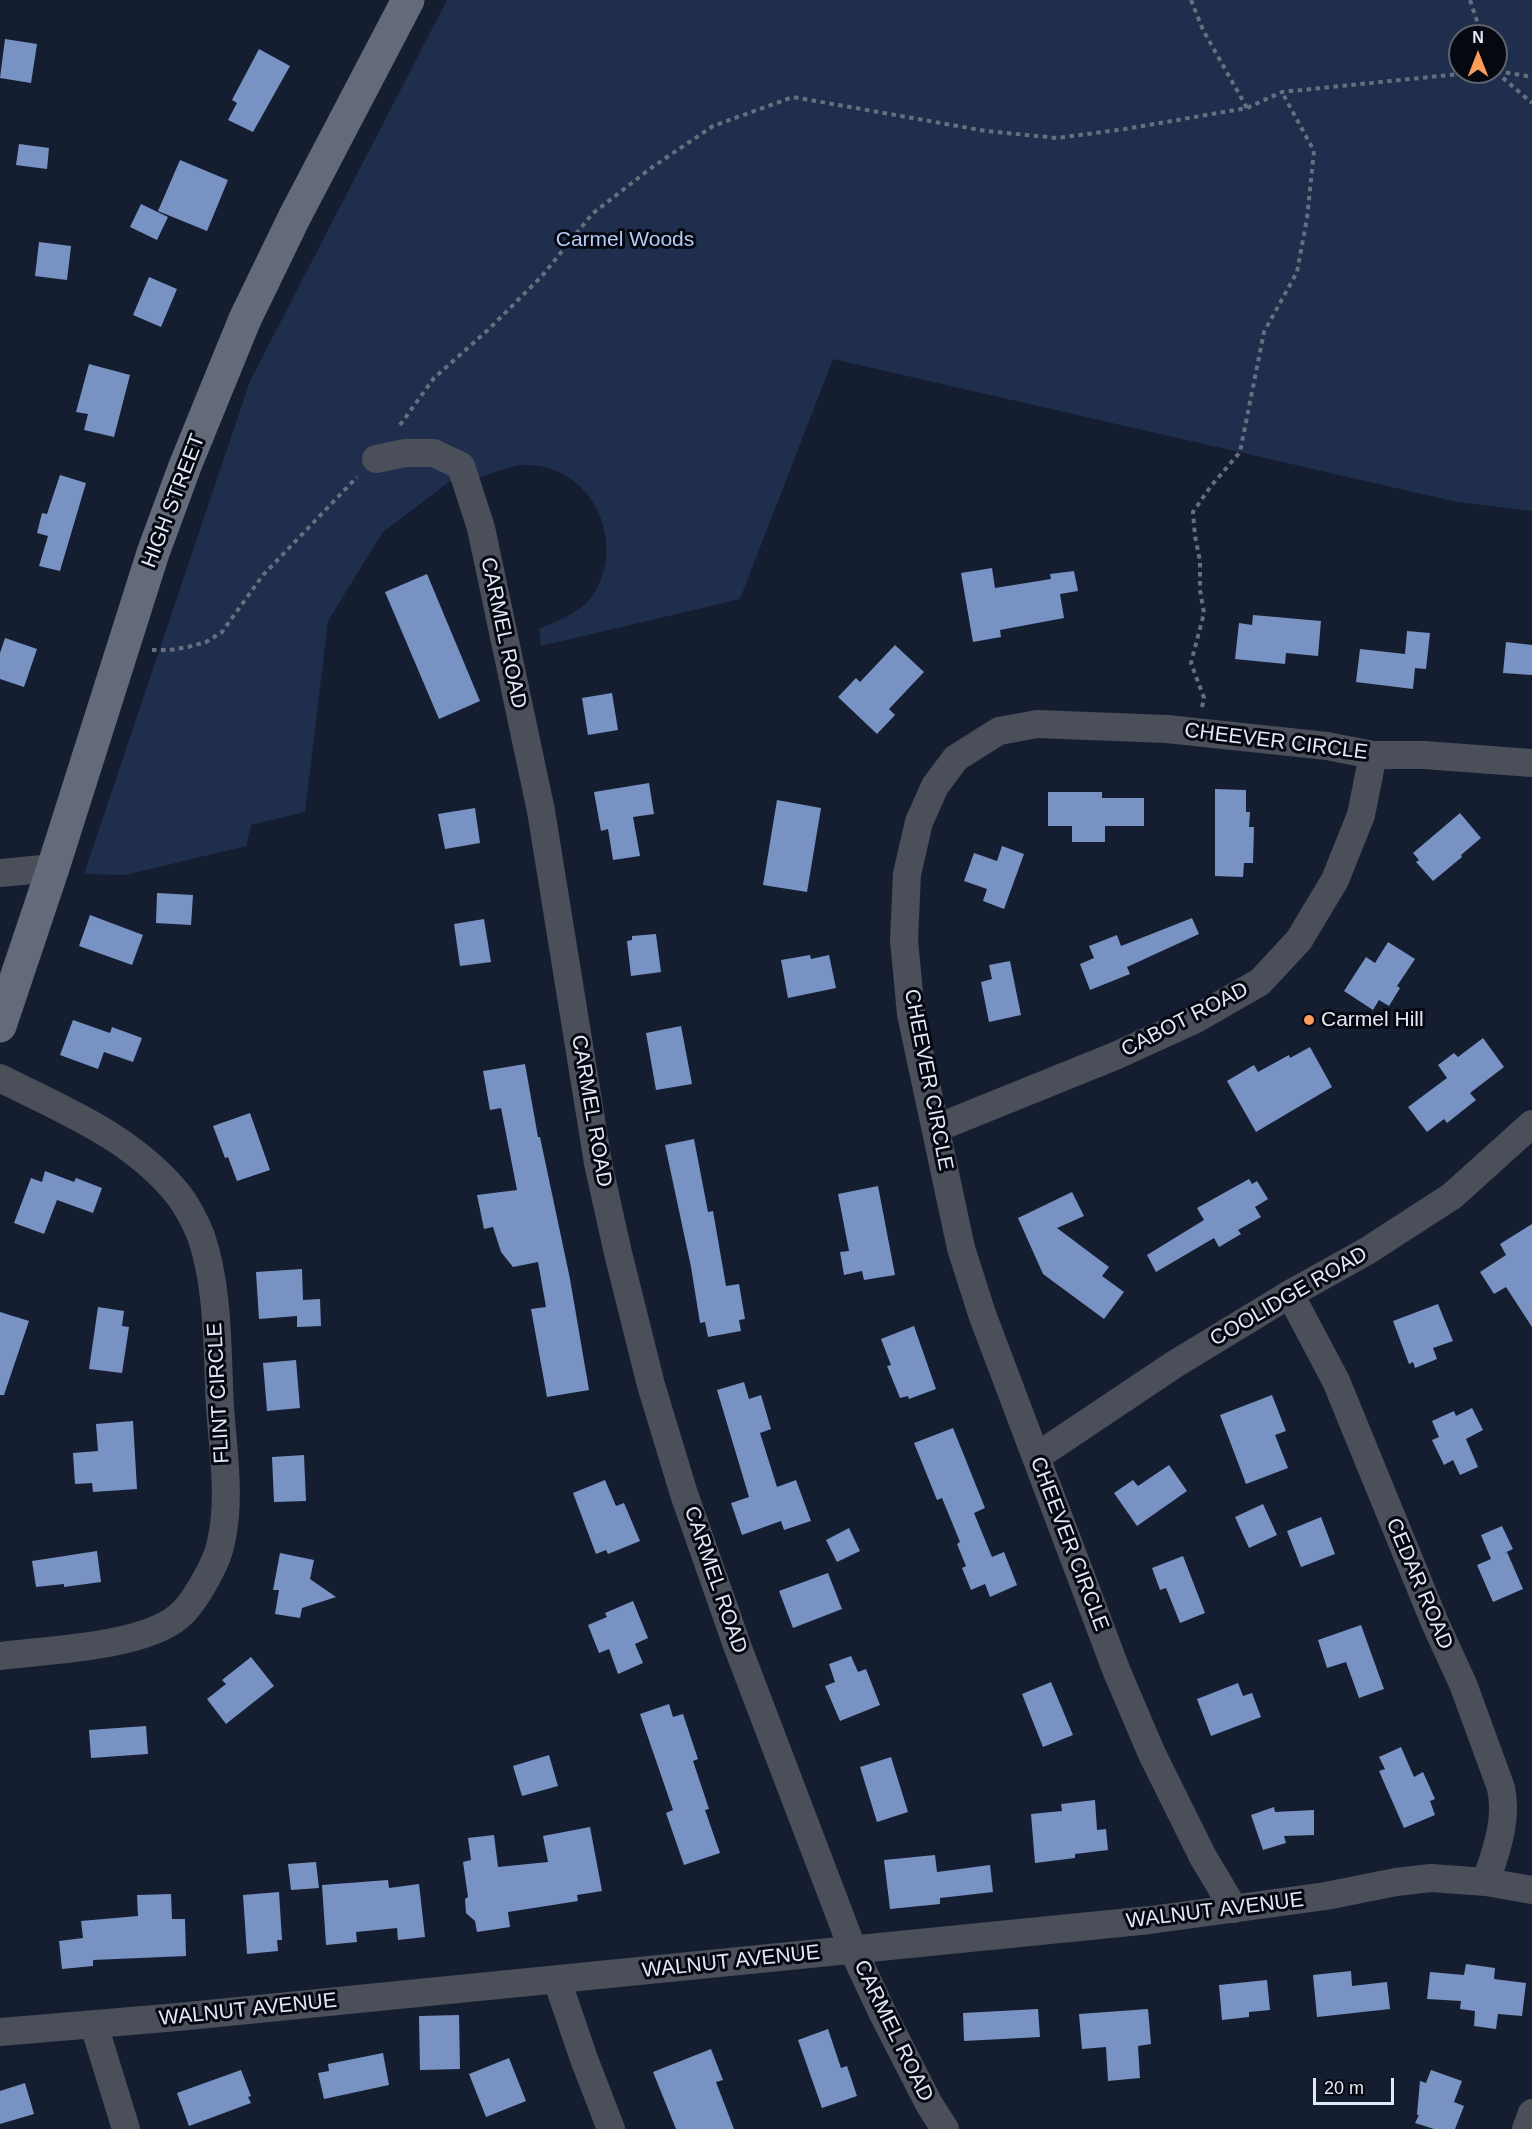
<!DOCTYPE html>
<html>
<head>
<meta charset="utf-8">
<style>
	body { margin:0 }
	#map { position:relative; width:1532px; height:2129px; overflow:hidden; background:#151e30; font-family:Arial,sans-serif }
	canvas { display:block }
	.north { position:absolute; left:1448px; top:24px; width:60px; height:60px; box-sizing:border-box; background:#050810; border:2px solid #5d626c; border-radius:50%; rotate:0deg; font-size:16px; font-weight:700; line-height:24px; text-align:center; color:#e2e9f6 }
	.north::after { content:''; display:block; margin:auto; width:21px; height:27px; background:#fe9c58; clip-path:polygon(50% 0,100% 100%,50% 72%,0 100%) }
	.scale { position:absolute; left:1313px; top:2078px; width:81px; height:27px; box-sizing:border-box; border:3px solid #e2e9f6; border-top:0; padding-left:8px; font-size:18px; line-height:21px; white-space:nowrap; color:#e2e9f6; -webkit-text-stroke:4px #050810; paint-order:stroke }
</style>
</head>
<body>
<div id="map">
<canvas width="1532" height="2129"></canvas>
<div class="north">N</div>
<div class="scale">20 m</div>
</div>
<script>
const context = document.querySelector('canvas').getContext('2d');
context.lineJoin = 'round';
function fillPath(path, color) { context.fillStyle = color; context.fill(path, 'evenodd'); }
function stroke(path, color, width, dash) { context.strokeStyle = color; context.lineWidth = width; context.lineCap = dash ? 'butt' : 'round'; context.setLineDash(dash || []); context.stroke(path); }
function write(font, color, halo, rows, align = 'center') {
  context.font = font + ' Arial,sans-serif'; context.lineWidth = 6; context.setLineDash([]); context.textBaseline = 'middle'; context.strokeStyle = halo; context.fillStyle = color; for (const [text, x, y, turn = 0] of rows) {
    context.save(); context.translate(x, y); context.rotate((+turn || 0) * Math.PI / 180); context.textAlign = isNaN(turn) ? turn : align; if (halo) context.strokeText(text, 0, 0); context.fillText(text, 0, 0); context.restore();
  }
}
const green = new Path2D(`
	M447,0H1532V511L1457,502L833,359L740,599L541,646L539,629C559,620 583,612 595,592C626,538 591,466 527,465C514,464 476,479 461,483L458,475L382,533L328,621L305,812L251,825L246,846L125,875L84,874L250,381ZM1460,36H1496V72H1460Z`);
const building = new Path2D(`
	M5,39L37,44L31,83L0,78Z
	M259,49L290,66L253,132L228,120L237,103L232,100Z
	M19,144L49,148L47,169L16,165Z
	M180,160L228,180L207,231L158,211Z
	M141,204L168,217L157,240L130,227Z
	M39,242L71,246L67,280L35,276Z
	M149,277L177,289L161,327L133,315Z
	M89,364L130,375L114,437L84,430L88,414L76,412Z
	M60,475L86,483L60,571L39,566L48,536L37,533L42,513L47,514Z
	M992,568L995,588L1051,579L1050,574L1074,571L1078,591L1060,594L1064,618L1000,630L1001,637L973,642L961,573Z
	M427,574L480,701L439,719L385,592Z
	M1253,615L1321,621L1318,656L1286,653L1285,664L1235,659L1239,623L1252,625Z
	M1407,631L1430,633L1426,669L1415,668L1413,689L1356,682L1360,649L1405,654Z
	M5,638L37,649L24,687L0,679V653Z
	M1506,642L1532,645V675L1503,673Z
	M895,645L924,672L889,709L895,715L877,734L838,697L856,678L860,682Z
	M612,693L618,730L588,735L582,698Z
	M649,783L654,814L633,817L640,856L613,860L608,829L601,831L594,792Z
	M1215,789L1246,790V812H1250L1249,827H1254L1253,863H1244L1243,877L1215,876Z
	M1048,792H1102V798H1144V826H1105V842H1072V826H1048Z
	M777,800L821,808L807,892L763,885Z
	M475,808L480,843L445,849L438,814Z
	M1460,813L1481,838L1461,855L1462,857L1433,881L1416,862L1419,860L1413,853Z
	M1002,846L1024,854L1004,909L983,901L987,889L964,881L974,853L997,861Z
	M157,893L193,895L191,925L156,923Z
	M90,915L143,935L132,965L79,946Z
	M1192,918L1199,934L1127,967L1130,974L1090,990L1080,964L1094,958L1089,946L1117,935L1121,946Z
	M484,919L491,962L460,966L454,924Z
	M656,934L661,972L631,976L627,941L632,940V936Z
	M1388,942L1415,959L1397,986L1400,988L1389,1006L1379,1000L1373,1010L1344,991L1366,957L1375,963Z
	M810,955L811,959L829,955L836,988L788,998L781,960Z
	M1010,961L1021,1015L989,1022L981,982L992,979L989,965Z
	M73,1020L110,1033L112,1027L142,1038L133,1062L104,1052L98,1069L60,1055Z
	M681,1026L692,1084L656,1090L646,1033Z
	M1483,1038L1504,1067L1470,1093L1476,1100L1447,1123L1444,1119L1427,1132L1408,1107L1447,1078L1438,1065L1454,1053L1458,1057Z
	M1310,1047L1332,1087L1256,1132L1227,1081L1254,1065L1258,1072L1289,1055L1290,1058Z
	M525,1064L538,1137H540L570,1279L589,1390L547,1397L531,1309L546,1307L538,1262L513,1267L501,1252L493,1227L484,1229L477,1195L517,1190L501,1108L490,1110L483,1071Z
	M250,1113L270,1170L237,1181L228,1157L225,1158L213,1126Z
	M694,1139L708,1212L713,1211L726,1286L739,1284L745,1319L739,1320L741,1331L708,1337L705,1322L700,1323L691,1267L665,1145Z
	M45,1171L74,1182L76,1178L102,1188L93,1213L57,1200L44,1234L14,1223L31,1178L42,1182Z
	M1249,1179L1252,1184L1257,1181L1268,1199L1255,1207L1261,1217L1238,1230L1241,1234L1219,1247L1214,1238L1156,1272L1147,1255L1204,1220L1197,1208Z
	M878,1186L895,1275L864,1280L862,1271L844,1275L840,1252L849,1251L838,1194Z
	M1072,1192L1084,1216L1057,1228L1109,1267L1102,1276L1124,1292L1104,1319L1043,1274L1018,1218Z
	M1532,1224V1327L1506,1287L1494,1294L1480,1272L1506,1255L1500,1244Z
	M302,1269L303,1300L320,1299L321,1326L297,1327V1316L259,1319L256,1272Z
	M1438,1304L1453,1341L1433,1348L1437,1359L1415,1368L1413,1362L1409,1364L1393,1321Z
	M98,1307L124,1311L122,1326L129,1327L122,1373L89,1369Z
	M0,1312L29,1321L4,1395H0Z
	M914,1326L936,1389L909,1399L908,1396L900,1398L887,1366L891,1365L881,1339Z
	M296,1360L300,1408L267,1411L263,1363Z
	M744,1382L749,1399L761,1395L771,1429L760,1433L777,1487L796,1480L811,1521L784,1530L781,1521L742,1535L731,1503L749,1497L717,1390Z
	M1272,1395L1286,1431L1275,1435L1288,1468L1246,1484L1220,1415Z
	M1472,1408L1483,1430L1466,1439L1478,1467L1460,1475L1453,1460L1444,1465L1432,1440L1439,1437L1432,1421L1454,1411L1456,1416Z
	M133,1421L137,1489L93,1492L92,1483L75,1484L73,1453L98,1451L96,1424Z
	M953,1428L985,1508L974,1513L992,1557L1004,1552L1017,1585L990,1597L985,1584L971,1590L962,1568L966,1566L957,1544L960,1542L942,1498L937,1500L914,1443Z
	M304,1455L306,1501L274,1502L272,1457Z
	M1169,1465L1187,1491L1137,1526L1114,1493L1133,1480L1138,1486Z
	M605,1480L616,1506L624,1503L640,1541L608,1554L606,1550L596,1554L573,1493Z
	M1263,1504L1277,1535L1249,1548L1235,1517Z
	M1321,1517L1335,1554L1301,1567L1287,1531Z
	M1502,1526L1513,1549L1502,1554L1507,1552L1523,1589L1493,1602L1477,1565L1491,1559L1481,1535Z
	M849,1528L860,1551L837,1562L826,1540Z
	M97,1551L101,1582L64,1587V1584L36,1587L32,1561Z
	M280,1553L314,1560L310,1579L336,1597L302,1608L300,1618L275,1614L279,1590H273Z
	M1183,1556L1205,1613L1180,1623L1166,1588L1160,1590L1152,1568Z
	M828,1573L842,1609L793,1628L779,1591Z
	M633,1601L648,1638L635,1644L643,1663L618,1674L609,1649L599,1653L588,1625L607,1617L605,1613Z
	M1361,1625L1384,1689L1359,1698L1346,1662L1327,1668L1318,1640Z
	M851,1656L858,1672L866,1669L880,1705L840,1721L825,1686L835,1682L829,1664Z
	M251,1657L274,1686L226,1724L207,1699L226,1684L222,1680Z
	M1051,1682L1073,1735L1043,1747L1022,1694Z
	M1238,1683L1243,1696L1252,1693L1261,1717L1211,1736L1197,1699Z
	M669,1704L673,1717L683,1714L698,1759L693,1761L709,1809L705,1810L720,1853L684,1865L666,1813L673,1810L640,1714Z
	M146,1726L148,1754L91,1758L89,1730Z
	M1401,1747L1414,1777L1423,1772L1435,1799L1430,1801L1435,1815L1404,1828L1379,1771L1385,1769L1379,1757Z
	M549,1755L558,1786L522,1796L513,1766Z
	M891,1757L908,1812L877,1822L860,1767Z
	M1095,1800L1097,1830L1106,1829L1108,1850L1075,1854V1858L1035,1863L1031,1814L1062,1811L1061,1804Z
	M1274,1807L1275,1812L1314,1810V1835L1284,1836L1286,1843L1263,1850L1251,1815Z
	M590,1827L602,1891L577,1895L578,1901L508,1912L510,1927L477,1932L475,1921L466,1913L465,1899L468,1897L463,1862L471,1860L468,1838L494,1835L498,1867L548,1862L543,1836Z
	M935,1855L937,1872L990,1865L993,1892L940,1898V1904L890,1909L884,1860Z
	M316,1862L319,1888L291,1890L288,1864Z
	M388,1880L389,1888L419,1884L425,1937L398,1940L397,1928L356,1932L357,1942L326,1945L322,1885Z
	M279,1892L282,1940H277L278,1951L247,1954L243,1895Z
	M171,1894L172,1919H185L186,1956L93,1960V1966L62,1969L59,1941L83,1938L81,1921L138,1916L137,1895Z
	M1466,1964L1495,1968L1494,1979L1526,1983L1522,2016L1498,2014L1496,2029L1474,2026L1475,2011L1460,2009L1461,2001L1427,1999L1430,1972L1464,1975Z
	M1351,1971L1352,1986L1387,1982L1390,2009L1317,2017L1313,1975Z
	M1267,1980L1270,2010L1249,2012V2017L1222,2020L1219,1985Z
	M1038,2009L1040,2037L964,2041L963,2013Z
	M1148,2009L1151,2044L1138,2046L1140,2078L1108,2081L1106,2047L1082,2049L1079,2014Z
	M459,2015L460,2069L420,2070L419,2016Z
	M828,2029L841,2068L847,2066L857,2096L822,2108L798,2040Z
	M711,2049L723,2080L716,2082L734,2129H676L653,2072Z
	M383,2053L389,2085L324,2099L318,2073L329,2071L328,2064Z
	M509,2058L526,2101L486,2117L469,2074Z
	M241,2070L251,2096L248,2097L251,2103L189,2126L177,2093Z
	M1431,2070L1462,2081L1454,2102L1464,2106L1455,2129H1434L1415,2123L1419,2115H1417L1420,2081L1426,2083Z
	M25,2083L34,2114L0,2124V2091Z`);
const path = new Path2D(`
	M1191,0L1203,30L1247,108
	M1470,0L1482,36
	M1497,71L1532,77
	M1496,72L1532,103
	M400,425L434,378L488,330L542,276L592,214L651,168L713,126L793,97L986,131L1057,138L1125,129L1247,108L1282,92L1479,72
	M152,650H170L188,647L206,642L222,632L263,575L357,477
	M1202,707L1204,698L1191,663L1204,613L1200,590V561L1195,536L1193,512L1211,486L1240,452L1264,332L1297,272L1307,218L1314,151L1282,92`);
const street = new Path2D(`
	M376,459L405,453H434L461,466L481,528L541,811L598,1163L618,1253L651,1385L684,1494L738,1648L853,1950L883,2014L929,2104L945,2129
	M0,873L53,868
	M0,1078C63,1110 130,1136 177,1193C186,1204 196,1223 201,1236C219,1288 217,1352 220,1407C223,1451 231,1498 221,1542C218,1561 194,1604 179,1616C144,1647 47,1650 0,1656
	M937,1128L1115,1056L1194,1020L1260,982L1299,940L1335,880L1361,815L1373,755
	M1290,1294L1336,1381L1435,1623L1463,1684L1501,1788C1508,1821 1496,1850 1486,1882
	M1036,1457L1175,1364L1290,1294L1367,1251L1452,1196L1532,1124
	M1234,1909L1203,1857L1152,1754L1117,1672L982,1314L961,1248L911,1014L904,940L907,874L919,822L935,786L956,758L999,731L1037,724L1167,729L1327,746L1373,755H1424L1532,763
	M557,1980L584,2059L611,2129
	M94,2025L126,2129
	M0,2032L178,2017L1150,1920L1326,1896L1396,1882L1431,1878L1486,1882L1532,1890
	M1526,2129L1532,2113`);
const secondary = new Path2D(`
	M0,1026L53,868L153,553L185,466L245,319L295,216L408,0`);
const markers = [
	[1309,1020,6,"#fe9c58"]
];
const parkNames = [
	["Carmel Woods",625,240]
];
const streetNames = [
	["HIGH STREET",174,501,-69],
	["CARMEL ROAD",503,633,78],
	["CHEEVER CIRCLE",1276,742,7],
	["CABOT ROAD",1185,1020,-27],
	["CHEEVER CIRCLE",928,1080,79],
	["CARMEL ROAD",591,1111,80],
	["COOLIDGE ROAD",1289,1297,-30],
	["FLINT CIRCLE",219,1393,-93],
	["CHEEVER CIRCLE",1069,1544,69],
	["CARMEL ROAD",715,1580,71],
	["CEDAR ROAD",1419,1584,67],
	["WALNUT AVENUE",1215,1911,-7],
	["WALNUT AVENUE",731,1962,-6],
	["WALNUT AVENUE",248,2010,-6],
	["CARMEL ROAD",893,2031,64]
];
const poiNames = [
	["Carmel Hill",1321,1020]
];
fillPath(green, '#1f2e4c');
fillPath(building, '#7992c4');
stroke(path, '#676f7f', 4, [4.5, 4.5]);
stroke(street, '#4a4f59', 28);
stroke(secondary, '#636b7a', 33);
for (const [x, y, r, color] of markers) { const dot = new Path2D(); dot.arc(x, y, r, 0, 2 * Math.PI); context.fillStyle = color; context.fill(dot); stroke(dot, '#050810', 2); }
write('21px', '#b4cbf6', '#050810', parkNames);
write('21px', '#e2e9f6', '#050810', streetNames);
write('21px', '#e2e9f6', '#050810', poiNames, 'left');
</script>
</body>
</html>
